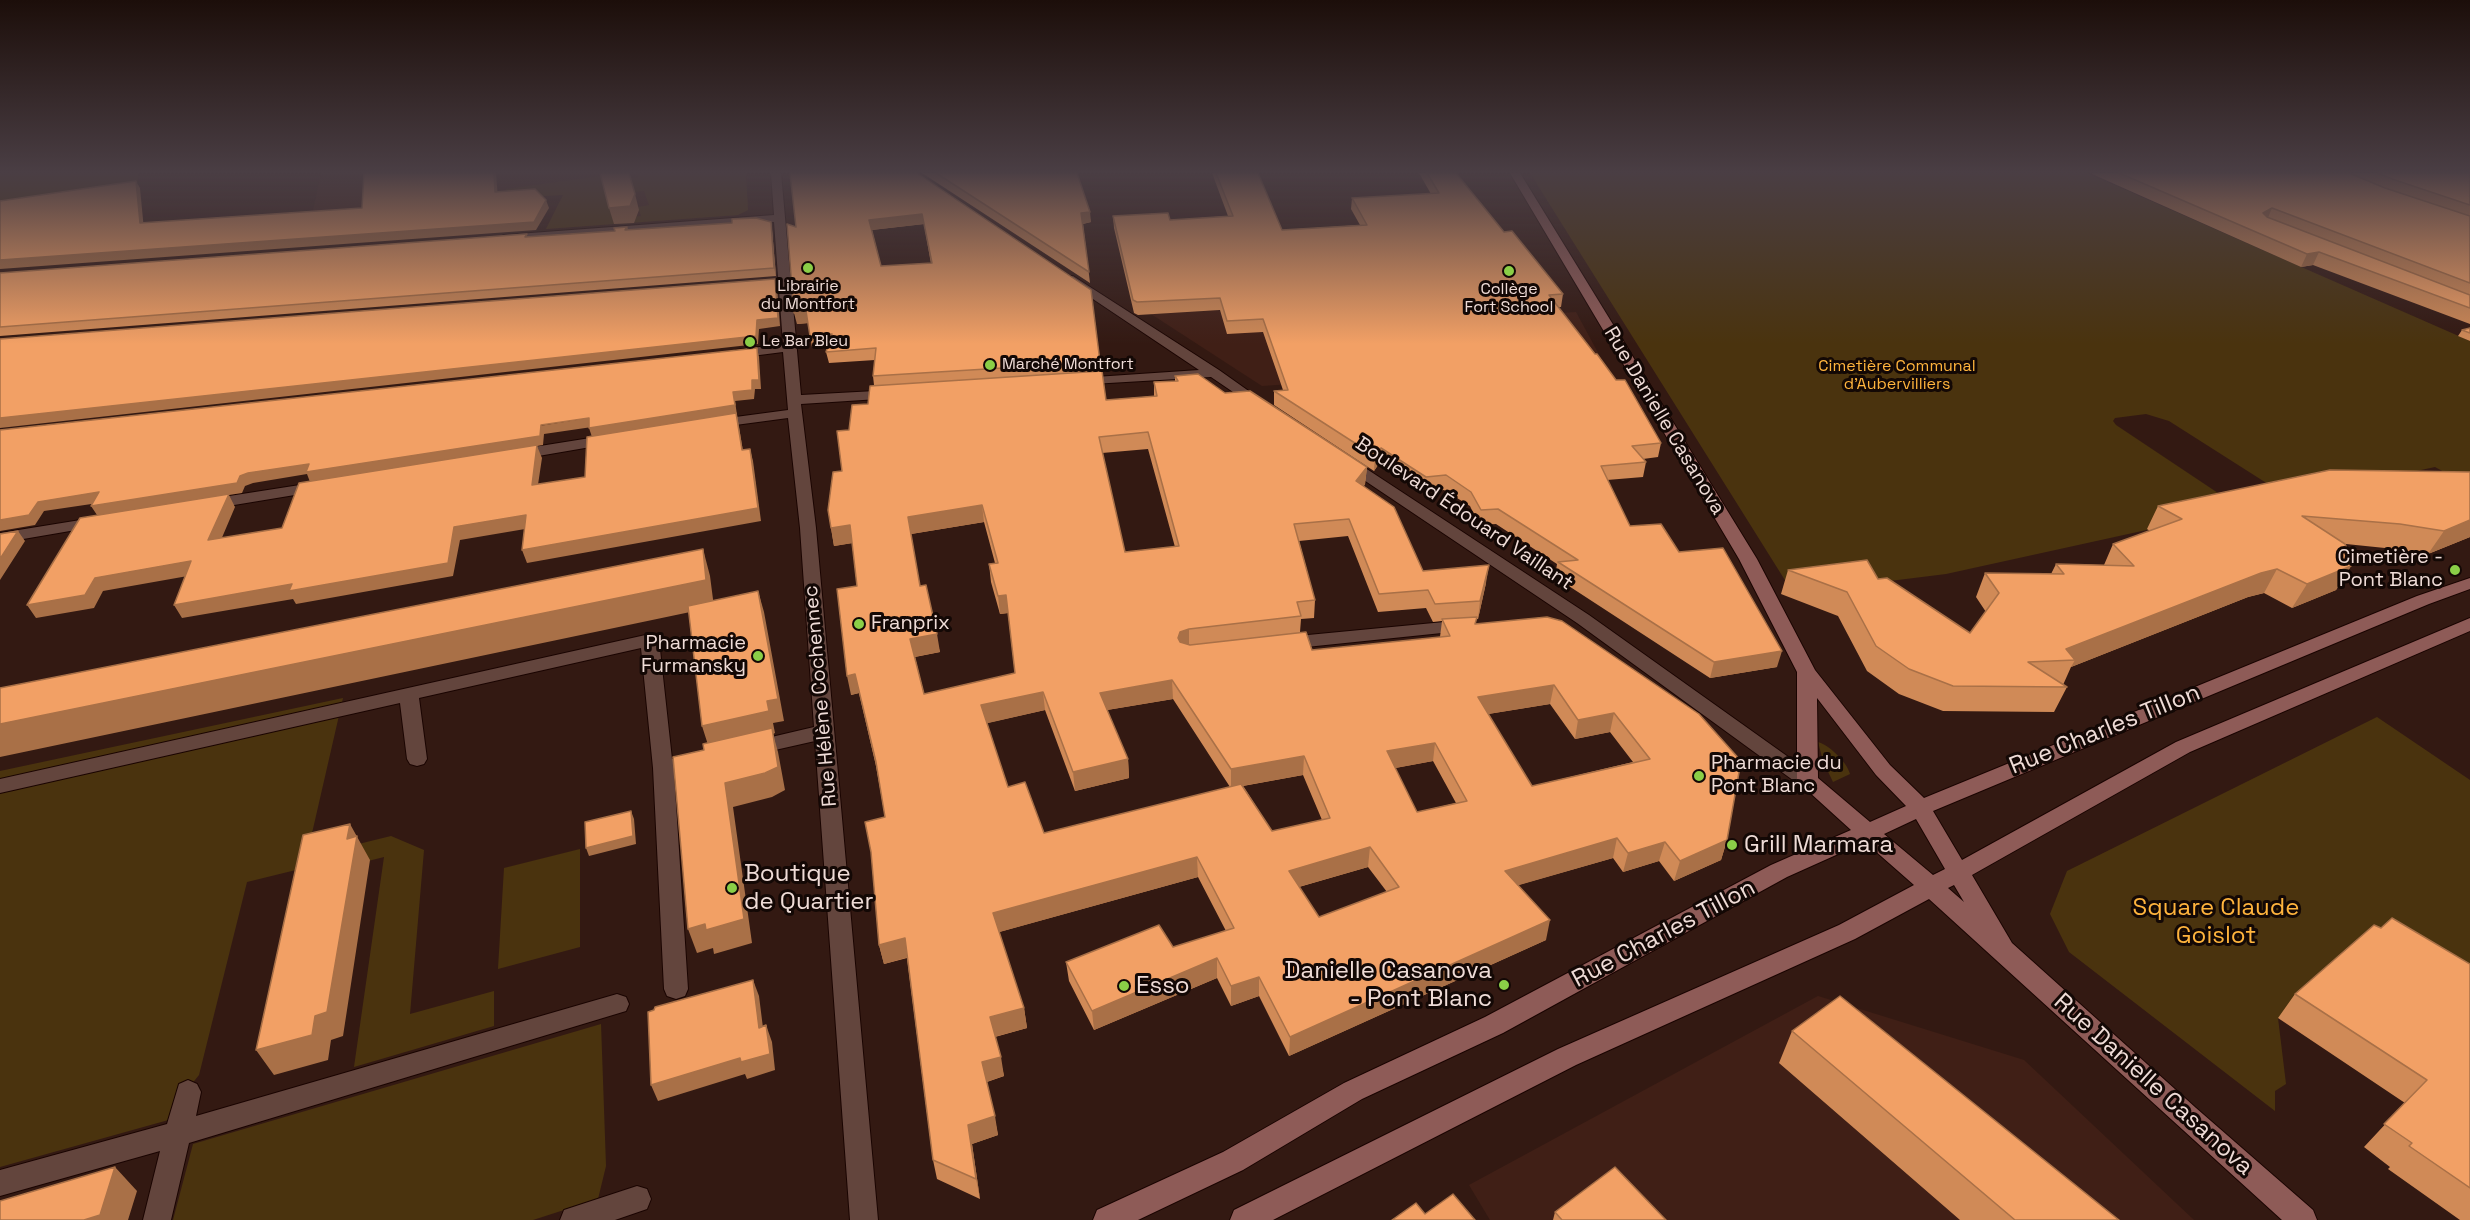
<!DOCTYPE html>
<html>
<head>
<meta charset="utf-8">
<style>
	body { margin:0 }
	canvas { display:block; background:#331912 }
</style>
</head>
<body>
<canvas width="2470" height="1220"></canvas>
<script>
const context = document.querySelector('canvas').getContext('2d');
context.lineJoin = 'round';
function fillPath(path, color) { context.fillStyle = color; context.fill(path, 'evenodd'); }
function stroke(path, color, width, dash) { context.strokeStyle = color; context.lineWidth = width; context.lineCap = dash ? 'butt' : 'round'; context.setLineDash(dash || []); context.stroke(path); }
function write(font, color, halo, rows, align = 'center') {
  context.font = font + ' "Space Grotesk",sans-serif'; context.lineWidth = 6; context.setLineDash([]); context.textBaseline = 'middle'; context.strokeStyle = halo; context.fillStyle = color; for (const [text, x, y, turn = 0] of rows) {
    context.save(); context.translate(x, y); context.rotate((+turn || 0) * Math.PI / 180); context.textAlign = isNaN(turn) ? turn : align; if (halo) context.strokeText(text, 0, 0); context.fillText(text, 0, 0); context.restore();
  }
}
const built = new Path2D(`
	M321,173H746L748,210L738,215L546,229L563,195L313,211Z
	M1372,302L1385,325L1576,312L1603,362L1262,386L1151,314Z
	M1818,996L2024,1060L2194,1220H1490L1469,1185Z`);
const green = new Path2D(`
	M0,173H139L137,185L0,206Z
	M638,173H746L748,210L738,215L546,229L563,195L508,198L506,189L601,176L613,220L641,216L638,207L649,205L644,191L634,192L630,178L639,177Z
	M1530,173H2087L2470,341V486L2435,467L2290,498L2169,421L2146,414L2115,418L2113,421L2116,425L2242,509L1946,574L1793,593Z
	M343,698L304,868L247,882L199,1075L173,1107L172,1119L0,1167V771Z
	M2377,717L2470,780V1000L2278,1018L2286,1084L2275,1091V1111L2069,952L2050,914L2067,871Z
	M1818,742C1829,745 1847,762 1850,774L1833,782L1823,761Z
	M391,836L424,850L410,1014L494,991V1026L354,1067L384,857L360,863L318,854Z
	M580,849V947L498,969L504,868Z
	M601,1024L606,1166L598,1199L533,1220H173L193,1144Z`);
const street = new Path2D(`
	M771,173H781L801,395L894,390L901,394L894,398L801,404L816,528L878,1220H850L815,741L753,755L746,753L743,748L746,743L814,727L800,528L788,418L713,428L706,424L713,420L788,410L783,352L736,358L729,354L736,350L783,344L774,222L504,241L498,238L504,235L774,215Z
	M1073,276L1219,370L1267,404L1260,408L1255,407L1211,377L1075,385L1073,382L1080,378L1199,370L1069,283V277Z
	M609,435L614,437L617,440L614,443L515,460L507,455L515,450Z
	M1345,456L1350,458L1589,615L1815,776L1819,781L1815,786L1808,788L1801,786L1577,623L1340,464L1337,461L1340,458Z
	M319,482L327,487L325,490L210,509L202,504L210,499Z
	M99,517L107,522L105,525L0,543V533Z
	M1465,620L1471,622L1474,626L1471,630L1287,649L1280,647L1278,643L1280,639L1287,637Z
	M650,634L657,636L659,640L672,759L696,754L703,756L706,761L703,766L674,773L688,989L685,996L676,999L667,996L664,989L653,768L641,648L419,698L427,759L424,764L417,766L410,764L407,759L400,703L0,793V779Z
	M617,994L626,997L629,1004L626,1011L189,1143L171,1220H143L160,1151L0,1196V1170L167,1124L179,1084L188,1080L197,1084L201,1092L196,1116Z
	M637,1186L647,1189L651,1199L647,1209L615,1220H560L564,1210Z`);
const secondary = new Path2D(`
	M1510,173H1520L1757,559L1815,670L1890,765L1924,798L2417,596L2470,578V589L2429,604L1933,811L1962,860L2176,742L2470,618V631L2190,752L1972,875L2012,943L2196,1108L2313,1210L2317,1220H2282L1929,899L1855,939L1576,1065L1273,1220H1230L1234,1210L1558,1049L1839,925L1914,885L1865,842L1787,877L1503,1033L1362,1099L1243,1170L1138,1220H1093L1097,1210L1223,1152L1344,1083L1485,1017L1771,865L1851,830L1797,781V672L1739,559ZM1817,698L1876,775L1906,806L1870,822L1818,778ZM1916,819L1945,869L1933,875L1884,834ZM1954,885L1964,902L1948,888Z`);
const wall = new Path2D(`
	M917,173L1100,362L1106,400L1154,396V382L1175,381V376L1225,393L1367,467L1365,484L1364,486L1423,571L1486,583L1478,619H1476V624L1547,617L1727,840L1721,860L1674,881L1659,861L1623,872L1613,858L1518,885L1546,940L1289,1056L1259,996L1231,1006L1217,978L1094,1030L1069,981L1066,962L1173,947L1226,931L1198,877L999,932L1024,1008L1027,1028L995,1037L1004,1076L987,1082L998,1135L972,1144L980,1199L937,1179L933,1160L907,958L884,964L879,945L885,817L876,766L859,693L851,695L857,586L852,543L834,546L831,528L849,430L868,404L874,385L873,376L875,360L829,363L826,352L828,346L812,347L808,323L797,324L796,227ZM924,224L931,264L881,266L872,230ZM1148,449L1175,547L1125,552L1102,453ZM984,522L995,563L989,564L991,582L1000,614L1008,613L1015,673L924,694L915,657L940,652L920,586L911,534ZM1348,536L1378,612L1426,608L1433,622L1442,621L1440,637L1312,650L1300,632L1301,619L1314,618L1315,600L1299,541ZM1173,699L1230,787L1044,833L1008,787L987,723L1045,710L1075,791L1129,778L1128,759L1107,710ZM1550,704L1575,739L1610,732L1633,762L1532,786L1488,714ZM1433,761L1456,803L1417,812L1395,768ZM1303,775L1322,820L1272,831L1243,786ZM1368,867L1387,892L1319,917L1299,887Z
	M922,173H1077L1091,222L1083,224L1090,283Z
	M1212,173H1258L1282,230L1360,225L1351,209L1352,198L1431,194L1419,173H1456L1504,232L1563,294L1561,307H1558L1616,380L1661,443L1658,457L1643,459L1646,462L1643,477L1607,480L1630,526L1679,552L1777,667L1710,678L1555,577L1557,564L1496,524L1479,525L1470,506L1444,490L1425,492L1380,462L1374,471L1274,405V391L1283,390L1263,332L1227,334L1220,310L1138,315L1134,313L1114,228L1113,216L1170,220L1228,216Z
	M2092,173H2470V324L2313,265L2301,267L2092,174Z
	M771,222L772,230L776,276L0,336V273L615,231L627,227L628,230Z
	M2470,328V341L2458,336L2462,330Z
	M2470,472V537L2428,554L2385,548L2346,544L2351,566L2336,590L2292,608L2264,593L2248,597L2071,667L2063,685L2067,687L2054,712L1943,711L1899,694L1867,671L1838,616L1781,594L1788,570L1878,579L1970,633L1986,612L1976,597L1985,573L2051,574L2056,564L2104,565L2113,544L2150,531L2147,529L2158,506Z
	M2381,928L2470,964V1220H2460L2388,1169L2390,1167L2364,1147L2405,1103L2278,1018L2295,994Z
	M1792,1031L2119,1220H1960L1779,1063Z
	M1555,1212L1666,1220H1553Z`);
const shadedWall = new Path2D(`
	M494,173H496L498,199L495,192Z
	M136,181L140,188L144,230L140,223Z
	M635,194L639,210L634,223L614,224L609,208Z
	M546,200L549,208L536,230L0,269V260Z
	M2272,208L2267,220L2263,213Z
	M1090,212L1091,222L1082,224L1081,213Z
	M922,214L924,224L871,230L869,220Z
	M771,222L772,230L776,276L774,268Z
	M2319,252L2313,265L2301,267L2307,254Z
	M775,279L777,287L780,326L759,329L758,344L0,428V418L757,320Z
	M806,311L809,323L797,324L794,313Z
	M757,348L759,357L761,389H755L754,399L735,401L737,415L745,463L742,450L592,437L589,428L733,392L752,380Z
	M589,418L592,427L544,434L543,445L537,446L542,458L536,498L310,482L307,474L253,483L245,486L242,493L229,495L235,507L215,554L97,515L91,506L240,476L248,473Z
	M1381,448L1380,462L1374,471L1375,456Z
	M750,449L753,461L761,521L527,563L522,550Z
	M1367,467L1365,484L1355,498L1356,481Z
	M99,492L105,502L44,511L35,525L0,531V520L38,502Z
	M982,505L984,522L911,534L908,517Z
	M526,515L531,528L460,540L453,576L296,604L293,599L182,618L174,605L454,527Z
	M2470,520V537L2428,554L2444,531Z
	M850,525L853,543L834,546L831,528Z
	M18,531L25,541L0,580V559Z
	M703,549L710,576L714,607L0,757V724Z
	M191,561L199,574L103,591L94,608L36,618L27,605L95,578Z
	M1489,565L1486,583L1478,619L1480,601Z
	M2351,566L2336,590L2292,608L2307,584Z
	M2277,569L2264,593L2248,597L2071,667L2075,660L2066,649L2261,573Z
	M758,591L764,612L784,721L773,723L775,733L773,734L778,752L785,790L772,797L733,807L752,943L714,954L713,948L697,953L688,929L709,748L702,726L767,701Z
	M1006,595L1008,613L1000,614L998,596Z
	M1189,629V647L1181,650L1178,638L1180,632Z
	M937,634L940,652L914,657L910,639Z
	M1782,651L1777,667L1710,678L1714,662Z
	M855,674L859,693L851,695L847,676Z
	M1172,680L1173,699L1101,711L1100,693Z
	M1554,685L1550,704L1476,716L1478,697Z
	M1043,692L1045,710L984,724L981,705Z
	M1614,713L1610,732L1575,739L1578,720Z
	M1435,743L1433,761L1385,770L1387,751Z
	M1304,756L1303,775L1231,788V769Z
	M1128,759L1129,778L1075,791L1073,772Z
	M631,811L634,819L636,844L589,856L586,848Z
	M350,824L370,860L343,1036L331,1040L328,1060L274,1075L256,1050L347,839Z
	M1617,838L1613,858L1502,890L1505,871Z
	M1727,840L1721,860L1674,881L1680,861Z
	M1665,842L1659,861L1623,872L1628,853Z
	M1370,847L1368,867L1288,890L1289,871Z
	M1197,857L1198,877L996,933L993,913Z
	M1550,920L1546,940L1289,1056L1290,1037Z
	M905,938L909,957L884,964L879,945Z
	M1217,958V978L1094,1030L1092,1011Z
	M1259,977V996L1231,1006V986Z
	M753,980L759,996L765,1044L759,1028Z
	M1024,1008L1027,1028L994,1037L990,1017Z
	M766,1025L772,1042L775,1070L747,1079L745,1074L658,1101L651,1085Z
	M1001,1057L1004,1076L986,1082L982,1062Z
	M995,1116L998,1135L972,1144L980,1199L976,1179L968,1125Z
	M115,1167L137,1191L128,1220H84Z`);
const building = new Path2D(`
	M364,173H494L495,192L535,189L546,200L534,222L0,260V201L136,181L140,223L362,208Z
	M600,173H629L635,194L630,206L609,208Z
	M790,173H917L1091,290L1100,362L873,376L876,348L826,352L832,334L810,336L806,311L794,313L787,224L796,227ZM922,214L932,263L881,266L869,220Z
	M936,173H1077L1090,212L1081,213L1089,272Z
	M1216,173H1258L1282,230L1367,225L1352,198L1439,193L1427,173H1456L1504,232L1512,231L1563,294L1549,295L1595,354H1597L1616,380H1625L1661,443L1632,446L1646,462L1601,466L1630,526L1661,524L1679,552L1723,548L1782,651L1714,662L1558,562L1578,560L1498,509L1481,510L1471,492L1446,475L1426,477L1381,448L1375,456L1274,391L1288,390L1263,319L1227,321L1220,298L1137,302L1133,300L1113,216L1168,213L1170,220L1233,216Z
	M2119,173H2349L2385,188L2470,216V283L2272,208L2263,213L2267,217L2470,295V308L2319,252L2307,254Z
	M2377,173H2470V205L2395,180Z
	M756,218L771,222L774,268L0,327V273L527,234L525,237L615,231L614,228L627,227L625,230L732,223V219Z
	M775,279L778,318L757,320L756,336L0,418V339Z
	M2470,328V333L2462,330Z
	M757,348L759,380H752V390L733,392L735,405L589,428V418L541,425L540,436L306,472L309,464L248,473L240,476L237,483L91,506L99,492L38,502L29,515L0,520V430Z
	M1102,371L1106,400L1157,396L1154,382L1178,381L1175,376L1198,374L1225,393L1250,391L1367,467L1356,481L1394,507L1423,571L1489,565L1480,601L1435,604L1428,590L1379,594L1349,519L1294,524L1315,600L1297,602L1301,616L1189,629L1180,632L1178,638L1180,642L1190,645L1306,632L1312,650L1450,636L1442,619L1477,617L1475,624L1547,617L1562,621L1699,714L1741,761L1727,840L1680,861L1665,842L1628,853L1617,838L1505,871L1550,920L1290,1037L1259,977L1231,986L1217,958L1092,1011L1066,962L1159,925L1173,947L1234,928L1197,857L993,913L1024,1008L990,1017L1001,1057L982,1062L995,1116L968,1125L976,1179L933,1160L905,938L879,945L871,852L865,822L885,817L876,762L855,674L847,676L837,589L857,586L850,525L831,528L828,510L833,472L842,471L837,431L849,430L852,405L868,404L870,386ZM1148,432L1179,546L1125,552L1099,437ZM982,505L998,563L989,564L998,596L1006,595L1015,673L924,694L910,639L937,634L926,585L920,586L908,517ZM1172,680L1231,769L1304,756L1330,818L1272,831L1241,784L1044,833L1025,782L1008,787L981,705L1043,692L1073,772L1128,759L1100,693ZM1554,685L1578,720L1614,713L1650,759L1532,786L1478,697ZM1435,743L1467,801L1417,812L1387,751ZM1370,847L1399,887L1319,917L1289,871Z
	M736,413L742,450L750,449L758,508L522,550L526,515L454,527L448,563L289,591L292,584L174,605L191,561L95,578L85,595L27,605L80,518L229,494L208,540L282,528L299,483L537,445L532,485L585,477L587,437Z
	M2330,470L2470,472V520L2444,531L2400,524L2302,516L2345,544L2351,566L2307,584L2277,569L2261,573L2066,649L2075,660L2028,662L2067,687L1953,686L1909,669L1876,646L1847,592L1788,570L1867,560L1878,579L1887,578L1970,633L1999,593L1985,573L2064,574L2056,564L2134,566L2113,544L2182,519L2158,506Z
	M18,531L0,559V534Z
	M703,549L706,580L0,724V688Z
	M758,591L778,699L767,701L769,711L702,726L688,606Z
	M772,728L778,767L765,773L725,783L744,919L706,930L705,924L688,929L673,757L704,750L703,744Z
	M631,811L633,836L586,848L585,822Z
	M350,824L347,839L357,836L327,1012L315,1016L312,1035L256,1050L303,835Z
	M2392,918L2470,964V1188L2409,1146L2412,1143L2384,1124L2427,1080L2295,994L2374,925L2381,928Z
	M753,980L759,1028L766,1025L770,1054L741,1062L740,1058L651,1085L648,1012L654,1010L655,1007Z
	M1840,996L2119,1220H2015L1792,1031Z
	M115,1167L100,1215L84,1220H0V1201Z
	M1615,1167L1666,1220H1562L1555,1212Z
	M1453,1194L1475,1220H1392L1416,1203L1425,1214Z`);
const markers = [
	[808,268,6,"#8ace47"],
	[1509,271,6,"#8ace47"],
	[750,342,6,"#8ace47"],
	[990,365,6,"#8ace47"],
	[2455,570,6,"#8ace47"],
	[859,624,6,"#8ace47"],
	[758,656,6,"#8ace47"],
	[1699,776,6,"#8ace47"],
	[1732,845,6,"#8ace47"],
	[732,888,6,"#8ace47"],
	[1504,985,6,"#8ace47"],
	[1124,986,6,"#8ace47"]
];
const farPoinames = [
	["Librairie",808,287],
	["du Montfort",808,305],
	["Collège",1509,290],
	["Fort School",1509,308],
	["Le Bar Bleu",762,342,"left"],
	["Marché Montfort",1002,365,"left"]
];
const farParknames = [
	["Cimetière Communal",1897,367],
	["d'Aubervilliers",1897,385]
];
const streetNames = [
	["Rue Danielle Casanova",1664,421,59],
	["Boulevard Édouard Vaillant",1464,514,34],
	["Rue Hélène Cochennec",821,696,-95]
];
const poiNames = [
	["Cimetière -",2443,558],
	["Pont Blanc",2443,581],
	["Franprix",871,624,"left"],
	["Pharmacie",746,644],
	["Furmansky",746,667],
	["Pharmacie du",1711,764,"left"],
	["Pont Blanc",1711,787,"left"]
];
const nearStreetnames = [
	["Rue Charles Tillon",2105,730,-22],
	["Rue Charles Tillon",1664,934,-28],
	["Rue Danielle Casanova",2153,1085,42]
];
const nearPoinames = [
	["Grill Marmara",1744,845],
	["Boutique",744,874],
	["de Quartier",744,902],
	["Danielle Casanova",1492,971,"right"],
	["- Pont Blanc",1492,999,"right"],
	["Esso",1136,986]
];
const nearParknames = [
	["Square Claude",2216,908],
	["Goislot",2216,936]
];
fillPath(built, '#401f16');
fillPath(green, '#4a330e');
stroke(street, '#1a0401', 2);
stroke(secondary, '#1a0401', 2);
fillPath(street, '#63453d');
fillPath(secondary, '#8e5b57');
fillPath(wall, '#d08a57');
fillPath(shadedWall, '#a97047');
fillPath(building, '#f2a065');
stroke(building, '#a97047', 1.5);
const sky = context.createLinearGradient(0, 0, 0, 344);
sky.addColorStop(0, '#1c0e0a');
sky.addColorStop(0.5, '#4a3e44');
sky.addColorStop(1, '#4a3e4400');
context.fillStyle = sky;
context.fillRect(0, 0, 2470, 344);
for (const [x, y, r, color] of markers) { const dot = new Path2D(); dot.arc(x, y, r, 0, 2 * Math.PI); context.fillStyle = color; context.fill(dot); stroke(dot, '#130805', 2); }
write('16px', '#efdcd7', '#130805', farPoinames);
write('16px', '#ffb43d', '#130805', farParknames);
write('20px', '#efdcd7', '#130805', streetNames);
write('20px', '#efdcd7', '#130805', poiNames, 'right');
write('24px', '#efdcd7', '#130805', nearStreetnames);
write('24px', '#efdcd7', '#130805', nearPoinames, 'left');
write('24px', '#ffb43d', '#130805', nearParknames);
</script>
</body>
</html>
